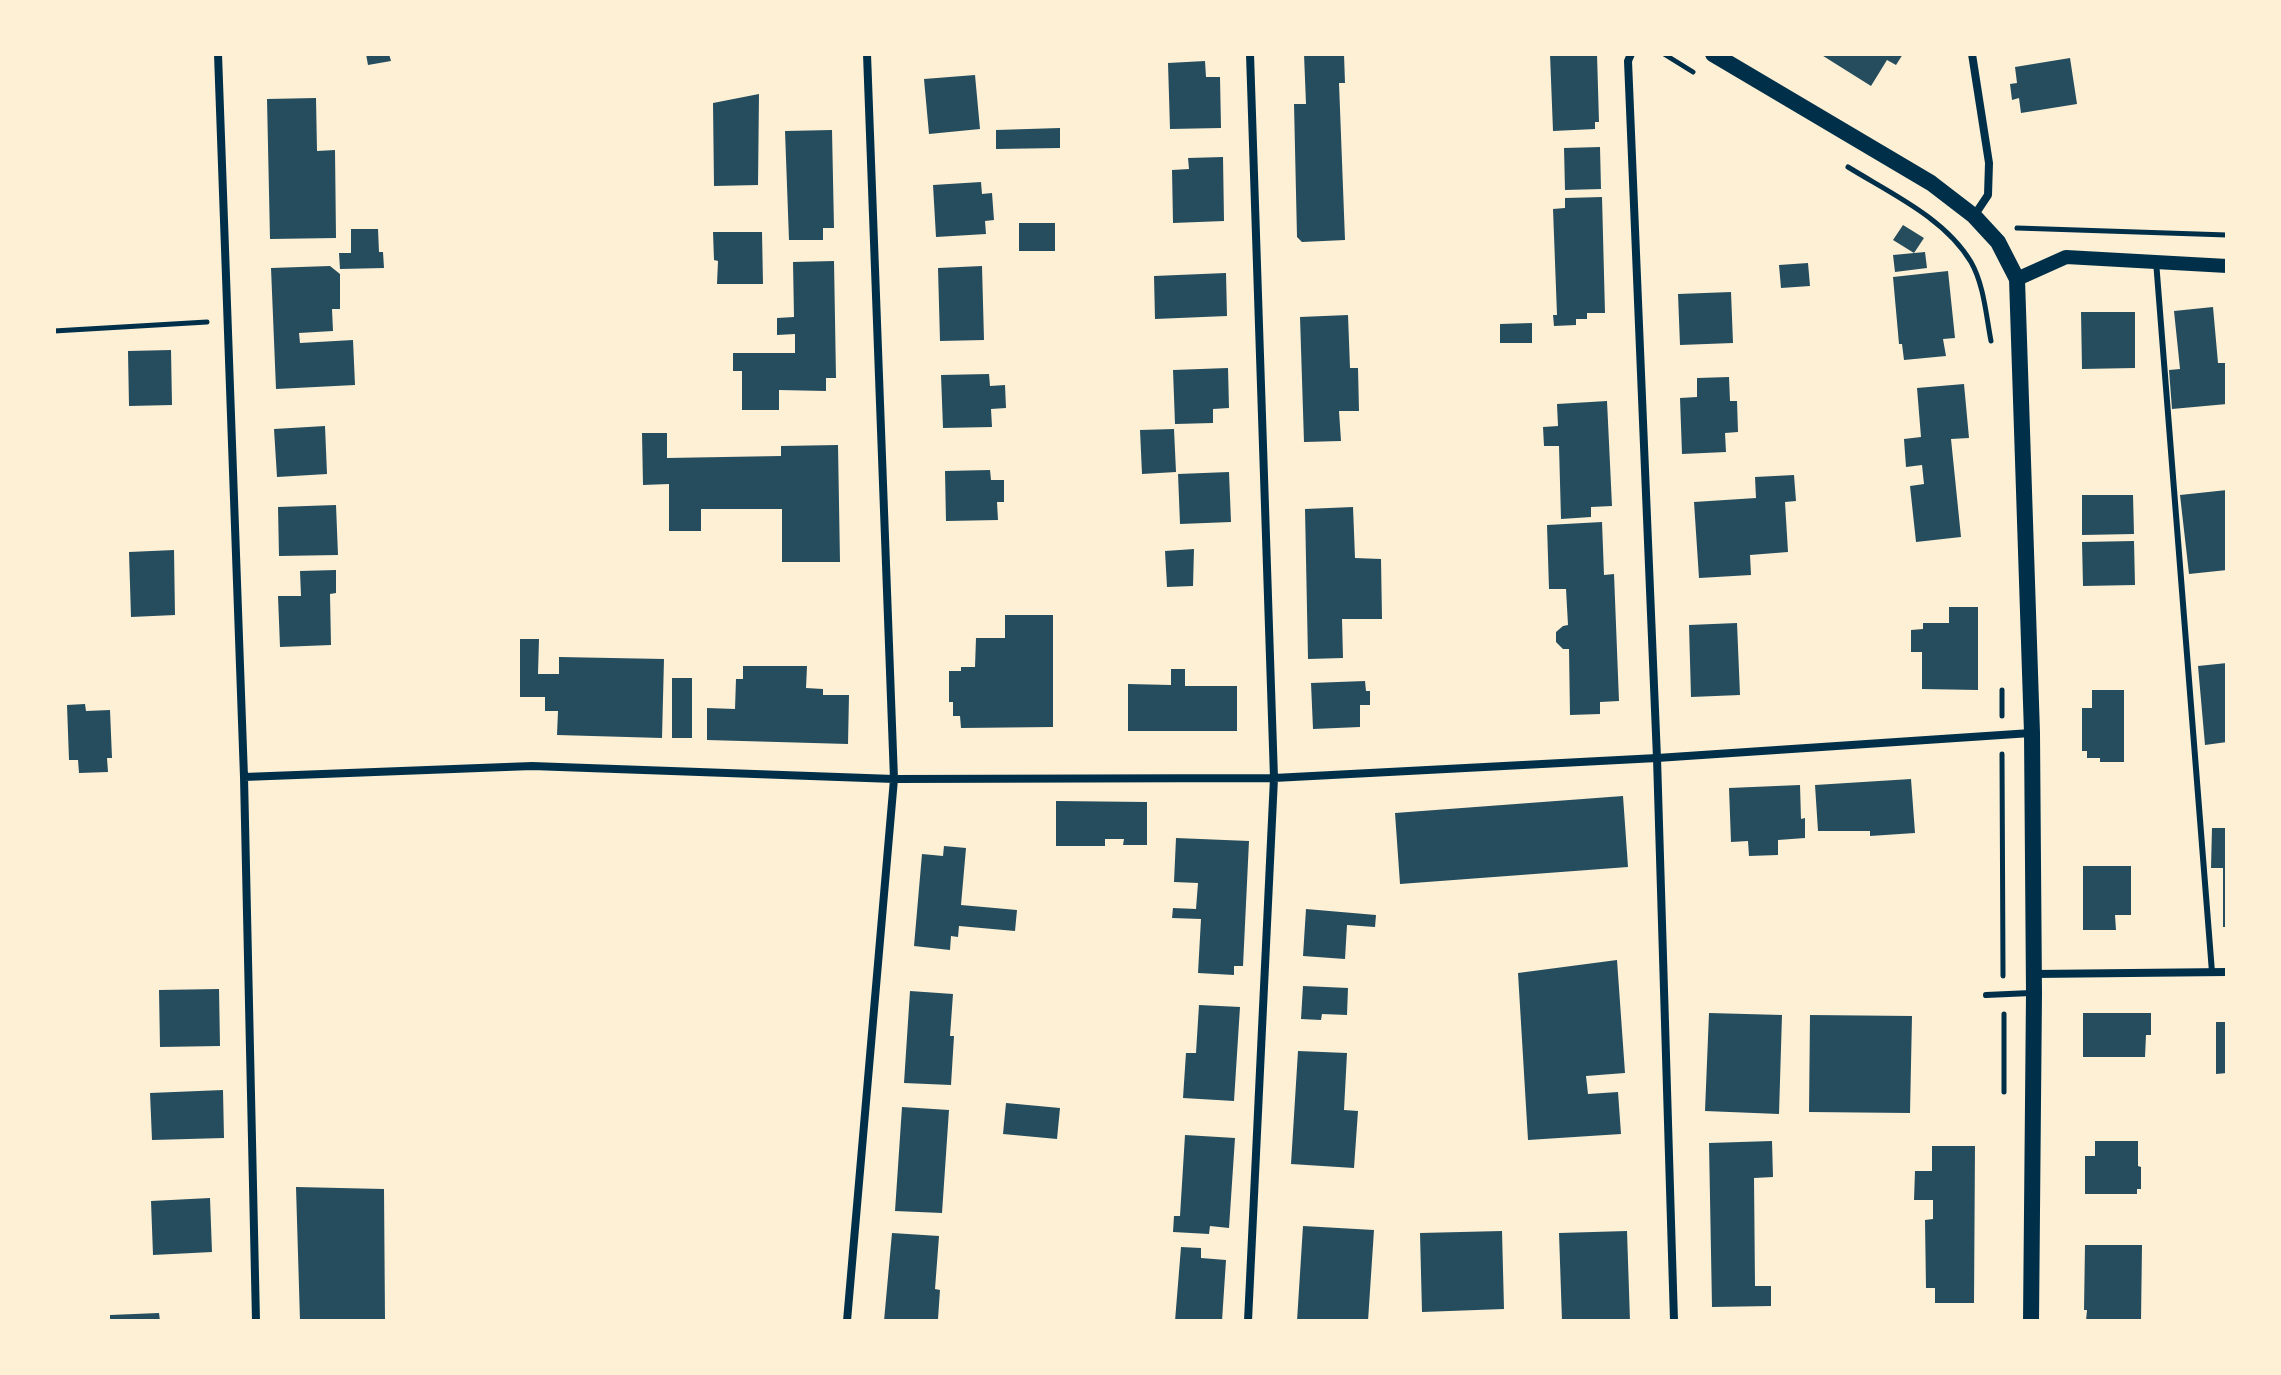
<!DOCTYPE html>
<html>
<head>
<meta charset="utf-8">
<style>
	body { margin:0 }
	#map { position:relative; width:2281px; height:1375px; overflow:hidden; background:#fdf0d5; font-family:"Titillium Web",sans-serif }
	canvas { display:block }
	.frame { position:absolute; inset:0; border:56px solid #fdf0d5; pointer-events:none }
</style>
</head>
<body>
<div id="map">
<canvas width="2281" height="1375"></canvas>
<div class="frame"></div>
</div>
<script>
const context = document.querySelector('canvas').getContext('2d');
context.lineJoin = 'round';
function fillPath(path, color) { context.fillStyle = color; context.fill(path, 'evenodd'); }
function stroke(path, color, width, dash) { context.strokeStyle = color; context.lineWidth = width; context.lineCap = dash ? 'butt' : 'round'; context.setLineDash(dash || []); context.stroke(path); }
const building = new Path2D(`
	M366,54H389L391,61L368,65Z
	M1304,54H1344L1345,83H1339L1345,240L1302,242L1297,237L1294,104H1306Z
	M1550,54H1597L1599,122H1595V129L1553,131Z
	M1820,54H1903L1896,65L1887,60L1871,86Z
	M2070,58L2077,104L2021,113L2019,98L2012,100L2010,84L2017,83L2015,67Z
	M1205,61L1206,77H1220L1221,128L1170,129L1168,63Z
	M975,75L980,129L929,134L924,79Z
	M759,94L758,185L714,186L713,103Z
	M316,98L317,151L335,150L336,238L270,239L267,99Z
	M1060,128V148L996,149V130Z
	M832,130L834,228H823V240H789L785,131Z
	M1600,147L1601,189L1565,190L1564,148Z
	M1223,157L1224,221L1173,223L1172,170L1189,169L1188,158Z
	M981,182L982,194L992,193L994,220L985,221L986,234L936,237L933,185Z
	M1602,197L1605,313H1587V319H1576V325L1554,326L1553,315H1557L1553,209L1565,208V198Z
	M1019,223H1055V251H1019Z
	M1903,225L1924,238L1914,253L1893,240Z
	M351,229H378L379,252H383L384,268L340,269L339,253H351Z
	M713,232H762L763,284H717L718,261L714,260Z
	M1925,252L1927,268L1895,272L1893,255Z
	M834,261L836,378H826V391L779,390V410H742V371H733V353H795V334L777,335V318L794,317L793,262Z
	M1808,263L1810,286L1781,288L1779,265Z
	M330,266L340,274V309H332L333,331L299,333L300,343L353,340L355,385L276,389L271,268Z
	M982,266L984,340L940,341L938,268Z
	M1948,271L1955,338L1943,339L1946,356L1904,360L1902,344H1899L1893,277Z
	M1226,273L1227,316L1155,319L1154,276Z
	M1731,292L1733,343L1680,345L1678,294Z
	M2213,307L2218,363H2227V404L2172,409L2169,370L2180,369L2174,311Z
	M2081,312H2135V368L2082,369Z
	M1348,315L1350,368H1358L1359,411H1339L1341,441L1304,442L1300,317Z
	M1532,323V343H1500V324Z
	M171,350L172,405L129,406L128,351Z
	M1228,368L1229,408L1213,409V423L1175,424L1173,370Z
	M989,374L990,386L1005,385L1006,408L991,409L992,427L943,428L941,375Z
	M1729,377L1730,401H1737L1738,432L1725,433L1726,452L1682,454L1680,398L1697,397V378Z
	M1964,384L1969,438L1951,439L1961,537L1916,542L1910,486L1924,484L1922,465L1906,467L1904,439L1921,437L1917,388Z
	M1607,401L1612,506L1591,507V517L1561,519L1559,446H1544L1543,427L1558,426L1557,404Z
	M325,426L327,474L277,477L274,429Z
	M1174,429L1176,472L1142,474L1140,430Z
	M642,433H667V458L781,456V446L838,445L840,562H782V509H701V531H669V484L643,485Z
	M990,470L991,480H1004V502H997L998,520L946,521L945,471Z
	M1229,472L1231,522L1180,524L1178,474Z
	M1794,475L1796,501L1785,502L1788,552L1750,555L1751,575L1699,578L1694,502L1756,498L1755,477Z
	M2227,490V570L2189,574L2180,495Z
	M2082,495H2133L2134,534L2082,535Z
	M336,505L338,555L279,556L278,507Z
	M1353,507L1355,558L1381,559L1382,619H1342L1343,658L1308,659L1305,509Z
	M1602,522L1604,575L1614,574L1619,701L1600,702V714L1570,715L1569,649H1563L1556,642V632L1563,626L1568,625L1566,589H1549L1547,525Z
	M2134,541L2135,585L2083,586L2082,542Z
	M1194,549L1193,586L1167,587L1165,551Z
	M174,550L175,615L131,617L129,552Z
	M336,570V593L330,594L331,645L280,647L278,596H301L300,571Z
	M1949,607H1978V690L1922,689V652H1911V630L1923,629V623H1949Z
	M1005,615H1053V727L961,728L960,716H953V702H949V671H961V667H975L976,638H1005Z
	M1737,623L1740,695L1691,697L1689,625Z
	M520,639H539L538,674H559V657L664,659L662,738L557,735L558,711H545V697H520Z
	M2227,663V742L2205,745L2198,666Z
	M743,666H807L806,688L823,689V695H849L848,744L707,740V708L735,709L736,679H743Z
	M1171,669H1185V686H1237V731H1128V684L1171,685Z
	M672,678H692V738H672Z
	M1365,681L1366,691H1370V705H1360V727L1313,729L1311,683Z
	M2092,690H2124V762H2100V758H2087V751H2082V708H2092Z
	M85,704L86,711L110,710L112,758H107L108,772L79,773L78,760H69L67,705Z
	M1911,779L1915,833L1870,836V831H1818L1815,785Z
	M1800,785L1801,819L1805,818V838L1778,840V855L1749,856L1748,841L1731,842L1729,788Z
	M1623,796L1628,867L1400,884L1395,813Z
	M1056,801L1147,802V845H1123L1124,839H1105V846H1056Z
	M2212,828H2227V927H2223V868H2211Z
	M1176,838L1249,841L1243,966H1234V975L1198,973L1201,919L1172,918L1173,908L1196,909L1198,883L1174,882Z
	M944,846L966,848L961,905L1017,910L1015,931L959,926L958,937L951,936L950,950L914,946L922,854L943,856Z
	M2083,866H2131V915H2115L2116,930H2083Z
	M1306,909L1376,915L1375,927L1347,925L1345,959L1303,956Z
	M1617,960L1625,1073L1586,1076L1588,1094L1618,1092L1621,1134L1528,1140L1518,973Z
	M1303,986L1348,988L1347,1015L1322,1014L1321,1020L1301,1019Z
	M219,989L220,1046L160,1047L159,990Z
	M910,991L953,994L950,1036H954L951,1085L904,1083Z
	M1199,1005L1240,1007L1234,1101L1183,1098L1186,1053H1196Z
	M1709,1013L1782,1015L1779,1114L1705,1111Z
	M2083,1013H2151V1035H2146L2145,1057H2083Z
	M1810,1015L1912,1016L1910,1113L1809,1112Z
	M2216,1022H2227V1073L2216,1074Z
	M1298,1051L1347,1053L1344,1110L1358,1111L1354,1168L1291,1164Z
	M223,1090L224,1138L152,1140L150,1093Z
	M1006,1103L1060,1108L1057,1139L1003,1134Z
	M902,1107L949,1110L942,1213L895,1211Z
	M1185,1135L1235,1138L1229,1228L1210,1226L1209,1234L1173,1232L1174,1216H1180Z
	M1772,1141L1773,1177L1754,1178L1755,1286H1771V1306L1712,1307L1709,1143Z
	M2095,1141H2138V1166L2141,1167V1189H2137V1194H2085V1156H2095Z
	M1932,1146H1975L1974,1303H1935V1288H1926L1925,1220L1933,1219V1200H1914L1915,1171H1932Z
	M296,1187L384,1189L385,1321H300Z
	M210,1198L212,1252L153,1255L151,1201Z
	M1303,1226L1374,1230L1368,1321H1297Z
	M1502,1231L1504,1309L1422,1312L1420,1233Z
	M1627,1231L1630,1321H1562L1559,1233Z
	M892,1233L939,1236L935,1289L940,1290L938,1319L884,1321Z
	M2085,1245H2142L2141,1321H2086L2087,1310H2084Z
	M1181,1247L1201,1248V1258L1226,1260L1222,1321H1175Z
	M159,1313L160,1321H110V1315Z`);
const path = new Path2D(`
	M1664,54L1693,72
	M1848,167C1890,193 1945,218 1971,262C1984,285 1986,315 1991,341
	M2017,228L2227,235
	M54,331L207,322
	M2002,690V716
	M2002,754L2003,976
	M2004,1014V1092`);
const service = new Path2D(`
	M2156,261L2212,972
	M1986,995L2031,993`);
const minor = new Path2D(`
	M218,54L244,777L256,1321
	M1631,54L1628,61L1657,758L1674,1321
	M1972,54L1989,163L1988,195L1974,216
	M244,777L532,766L894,779L1274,778L1657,758L2031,733
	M2034,974L2227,972
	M847,1321L894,779L867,54
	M1248,1321L1274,778L1250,54`);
const tertiary = new Path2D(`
	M2017,279L2066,257L2227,266`);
const secondary = new Path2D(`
	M1713,54L1931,183L1974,216L1998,242L2017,279L2032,733L2034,993L2031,1321`);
fillPath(building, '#264d5e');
stroke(path, '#003049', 5);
stroke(service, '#003049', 6);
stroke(minor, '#003049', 8);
stroke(tertiary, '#003049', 14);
stroke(secondary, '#003049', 16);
</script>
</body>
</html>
